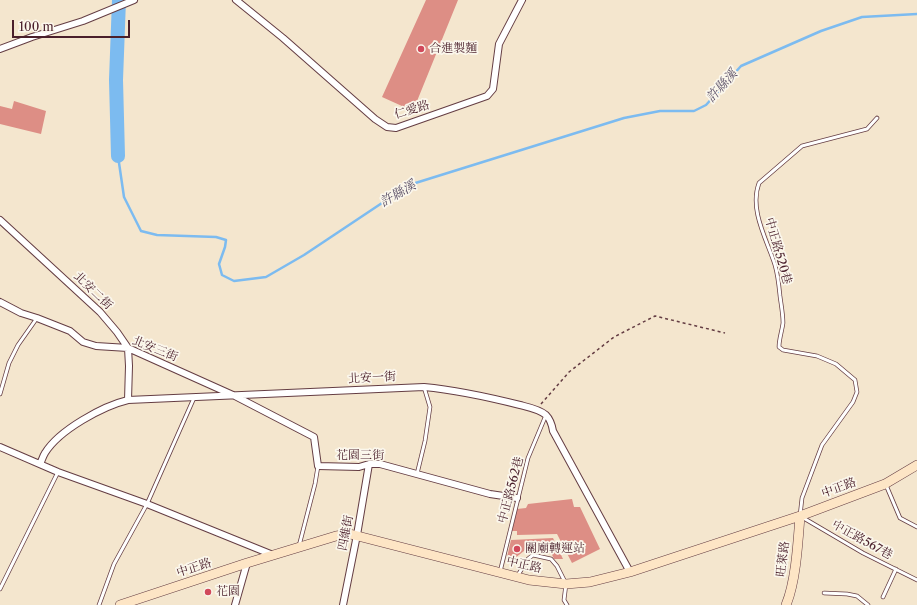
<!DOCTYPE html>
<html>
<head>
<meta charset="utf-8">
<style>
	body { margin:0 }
	#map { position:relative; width:917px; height:605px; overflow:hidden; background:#f4e6ce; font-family:"Libre Caslon Text",serif }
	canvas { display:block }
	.scale { position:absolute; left:12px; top:20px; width:118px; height:18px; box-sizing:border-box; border:2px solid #4a1f2b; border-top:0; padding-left:5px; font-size:12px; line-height:14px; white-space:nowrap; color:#4a1f2b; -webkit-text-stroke:3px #fbf7ec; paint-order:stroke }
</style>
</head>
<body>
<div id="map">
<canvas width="917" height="605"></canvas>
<div class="scale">100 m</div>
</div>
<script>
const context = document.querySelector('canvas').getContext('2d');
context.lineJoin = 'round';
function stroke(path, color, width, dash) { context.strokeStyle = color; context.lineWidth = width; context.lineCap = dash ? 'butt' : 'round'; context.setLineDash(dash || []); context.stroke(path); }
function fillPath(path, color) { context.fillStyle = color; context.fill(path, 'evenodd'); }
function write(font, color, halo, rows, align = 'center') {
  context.font = font + ' "Libre Caslon Text","Noto Serif TC",serif'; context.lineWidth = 3.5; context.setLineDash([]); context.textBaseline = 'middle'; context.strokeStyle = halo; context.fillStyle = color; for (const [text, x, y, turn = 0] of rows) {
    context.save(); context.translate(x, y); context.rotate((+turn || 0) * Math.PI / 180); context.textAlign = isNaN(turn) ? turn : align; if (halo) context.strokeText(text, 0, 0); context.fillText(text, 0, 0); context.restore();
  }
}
const stream = new Path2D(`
	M118,156L124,197L141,231L157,235L216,237L226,240L225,247L219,264L222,275L234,281L266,277L304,255L409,185L624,118L660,111H694L706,105L741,66L821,31L862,17L917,14`);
const river = new Path2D(`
	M118,156L116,80L119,0`);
const building = new Path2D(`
	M426,0H458L413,111L382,97Z
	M14,101L46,111L41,134L0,124V106L12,109Z
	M572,499L574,507H580L600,549L572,563L557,534L517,535V531H512L517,509L526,508L528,504Z
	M553,538L563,559H554L548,546L526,547L524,551L515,558L507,557L511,540Z`);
const path = new Path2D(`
	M541,404L569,372L614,337L655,316L725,333`);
const lane = new Path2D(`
	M877,118L867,129L802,146L759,183C749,210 767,240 775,265C778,275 779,286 780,296C781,304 783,314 783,323C782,331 779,339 779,347L783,350L817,356L836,364L855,380L857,392L853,402L822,445L802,498L800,516L863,553L917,580
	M0,394L9,363L18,345L37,318
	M417,474L425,441L430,407L424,387
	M886,485L900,518L917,527
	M299,546L315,484L318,466
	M500,572L528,458L546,415
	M518,575L528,559L533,555L551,559L557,566L566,584L564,600L567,605
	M0,589L58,472
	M824,593L847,594L857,596L868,605
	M883,597L896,569
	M99,605L114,564L147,504L194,398`);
const street = new Path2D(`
	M236,0L283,38L375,119L387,127L396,128L487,96L493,89L499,44L522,0
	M0,49L32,37L83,21L134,0
	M0,220L100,312L117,332L128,348L129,366L128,400
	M0,302L21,313L37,318L70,331L83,342L96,346L128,348L235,396L314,437L318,466L359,467L369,464H380L490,494L517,498
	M0,447L58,472L147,504L273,555
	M40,464C42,460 43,456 45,453C59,430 103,406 128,400L424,387C456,390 488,397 520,405C528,407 539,409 546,415C550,419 552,425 553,431L630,572
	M235,605L247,563
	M343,605L357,535L369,464`);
const secondary = new Path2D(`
	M120,605L247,563L336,536L350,534L529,580L566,584L590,582L630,572L800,516L885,484L917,465
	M786,605C796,581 798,542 800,516`);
const markers = [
	[421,49,4,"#d1495b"],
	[517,549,4,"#d1495b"],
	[208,592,4,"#d1495b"]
];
const poiNames = [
	["合進製麵",429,49],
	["關廟轉運站",525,549],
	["花園",216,592]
];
const streetNames = [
	["仁愛路",412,110,-17],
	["中正路520巷",778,251,74],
	["北安二街",93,291,44],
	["北安三街",155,349,22],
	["北安一街",372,378,-3],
	["花園三街",360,456],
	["中正路",839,488,-20],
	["中正路562巷",511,490,-75],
	["四維街",346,533,-79],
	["中正路567巷",862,540,29],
	["旺萊路",783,559,-83],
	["中正路",524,565,13],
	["中正路",194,568,-18]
];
const waterNames = [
	["許縣溪",722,86,-48],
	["許縣溪",398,194,-30]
];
stroke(stream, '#7cbbf0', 2.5);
stroke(river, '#7cbbf0', 14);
fillPath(building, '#dd8e85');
stroke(lane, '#643d43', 4.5);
stroke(street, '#643d43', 8);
stroke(secondary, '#643d43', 10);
stroke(path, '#643d43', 1.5, [3, 3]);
stroke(lane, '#fff', 3);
stroke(street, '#fff', 6);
stroke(secondary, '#fde5c5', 9);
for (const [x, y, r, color] of markers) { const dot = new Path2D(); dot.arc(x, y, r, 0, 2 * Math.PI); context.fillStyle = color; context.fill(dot); stroke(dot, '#fbf7ec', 1.5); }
write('12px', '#4a1f2b', '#fbf7ec', poiNames, 'left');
write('12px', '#4a1f2b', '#fbf7ec', streetNames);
write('italic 13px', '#594e66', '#fbf7ec', waterNames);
</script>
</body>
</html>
